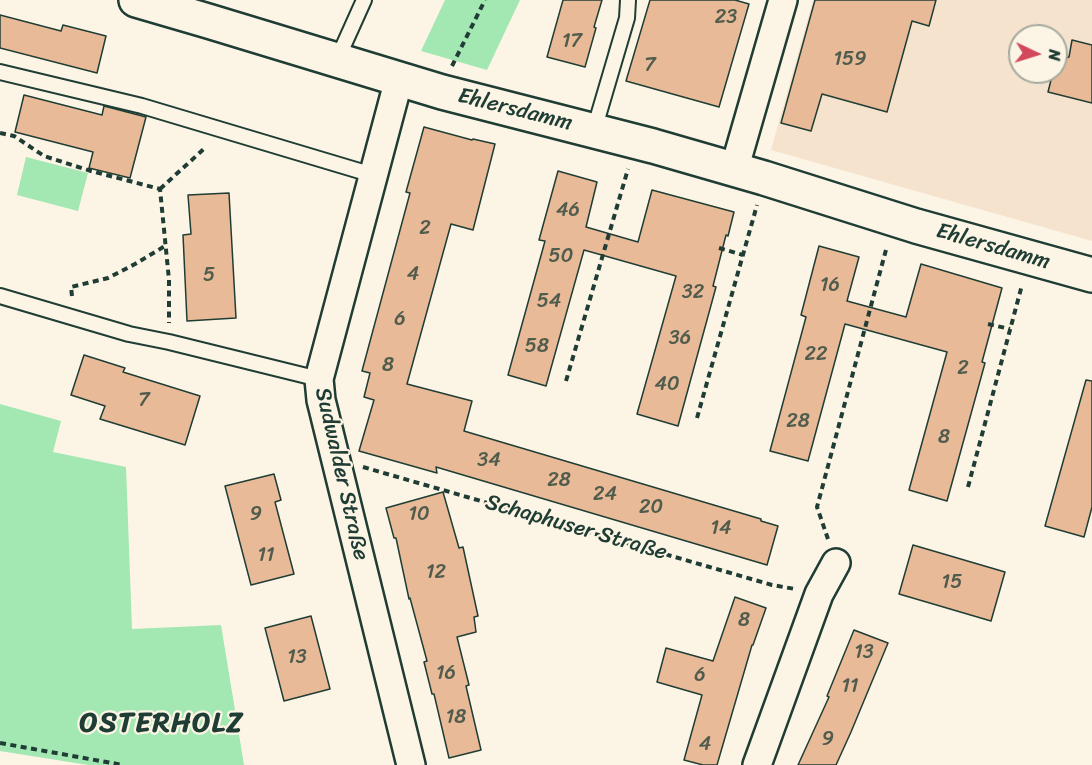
<!DOCTYPE html>
<html>
<head>
<meta charset="utf-8">
<style>
	body { margin:0 }
	#map { position:relative; width:1092px; height:765px; overflow:hidden; background:#fcf5e5; font-family:Sriracha,sans-serif }
	canvas { display:block }
	.north { position:absolute; left:1008px; top:24px; width:60px; height:60px; box-sizing:border-box; background:#fcf5e5; border:2px solid #a4ab9e; border-radius:50%; rotate:94deg; font-size:16px; font-weight:700; line-height:24px; text-align:center; color:#1f3d34 }
	.north::after { content:''; display:block; margin:auto; width:21px; height:27px; background:#d1495b; clip-path:polygon(50% 0,100% 100%,50% 72%,0 100%) }
</style>
</head>
<body>
<div id="map">
<canvas width="1092" height="765"></canvas>
<div class="north">N</div>
</div>
<script>
const context = document.querySelector('canvas').getContext('2d');
context.lineJoin = 'round';
function fillPath(path, color) { context.fillStyle = color; context.fill(path, 'evenodd'); }
function stroke(path, color, width, dash) { context.strokeStyle = color; context.lineWidth = width; context.lineCap = dash ? 'butt' : 'round'; context.setLineDash(dash || []); context.stroke(path); }
function write(font, color, halo, rows, align = 'center') {
  context.font = font + ' Sriracha,sans-serif'; context.lineWidth = 4.5; context.setLineDash([]); context.textBaseline = 'middle'; context.strokeStyle = halo; context.fillStyle = color; for (const [text, x, y, turn = 0] of rows) {
    context.save(); context.translate(x, y); context.rotate((+turn || 0) * Math.PI / 180); context.textAlign = isNaN(turn) ? turn : align; if (halo) context.strokeText(text, 0, 0); context.fillText(text, 0, 0); context.restore();
  }
}
const built = new Path2D(`
	M813,0H1092V241L771,150ZM1020,36H1056V72H1020Z`);
const green = new Path2D(`
	M445,0H520L487,70L421,51Z
	M26,157L88,173L78,211L17,195Z
	M0,404L61,421L53,452L126,467L132,629L221,625L244,765H88L0,751Z`);
const building = new Path2D(`
	M563,0H602L594,27L596,28L585,67L547,57Z
	M650,0H735L749,4L719,107L626,81Z
	M815,0H936L929,26L912,21L887,112L822,94L811,131L781,123Z
	M0,15L61,31L63,25L106,36L97,73L0,48Z
	M1072,40L1092,45V103L1048,92L1053,72H1056V61L1069,57Z
	M24,95L102,115L104,106L146,117L130,178L89,168L93,152L15,132Z
	M424,127L472,140L473,139L495,144L473,230L451,224L407,384L472,401L464,431L761,519V521L778,526L767,565L436,467L437,473L359,451L374,400L364,397L370,373L362,371L410,193L406,192Z
	M558,171L597,182L586,227L638,242L652,190L734,212L728,236L726,235L713,286L716,287L678,426L637,414L676,276L584,250L546,386L508,375L545,241L539,240Z
	M229,193L236,318L187,321L183,235L191,234L188,195Z
	M819,246L859,257L847,301L906,317L921,264L1002,288L982,362L985,363L947,501L909,490L947,352L845,324L808,461L770,451L806,317L801,315Z
	M84,355L125,368L123,372L200,396L185,445L100,419L105,406L71,395Z
	M1086,380L1092,381V507L1084,537L1045,526Z
	M274,474L281,500L275,502L294,574L251,585L225,486Z
	M443,492L459,548L463,547L478,616L474,617L476,632L457,637L469,685L466,686L481,750L449,758L434,694H432L424,662L427,661L410,598L409,599L396,538H394L386,508Z
	M913,545L1005,572L991,621L899,594Z
	M735,597L766,608L753,645H752L717,765H703L684,760L702,695L657,682L666,648L713,661Z
	M311,616L330,689L284,701L265,628Z
	M854,630L888,643L851,732L836,765H798L829,697L827,696Z`);
const path = new Path2D(`
	M452,66L485,0
	M0,133L14,136L44,156L91,171L160,189L169,280V323
	M160,189L206,147
	M719,248L743,255
	M72,296L71,287L108,278L135,264L165,246
	M988,324L1010,329
	M566,381L628,169
	M697,418L757,205
	M363,467L772,585L795,589
	M968,487L1022,285
	M828,539L817,507L887,246
	M0,743L123,765`);
const lane = new Path2D(`
	M337,60L364,0
	M0,72L142,106L373,175
	M594,130L627,18L628,0
	M0,296L129,334L169,342L319,379`);
const street = new Path2D(`
	M399,79L319,379L321,400L324,412L411,765
	M734,170L783,0
	M757,765L819,594L836,563`);
const secondary = new Path2D(`
	M136,0L208,21L442,92L653,146L764,178L916,226L1092,275`);
const numberNames = [
	["23",726,18],
	["17",572,42],
	["159",850,60],
	["7",650,66],
	["46",568,211],
	["2",425,229],
	["50",561,257],
	["4",413,275],
	["5",209,276],
	["16",830,286],
	["32",693,293],
	["54",549,302],
	["6",400,320],
	["36",680,339],
	["58",537,347],
	["22",816,355],
	["8",388,366],
	["2",963,369],
	["40",667,385],
	["7",144,401],
	["28",798,422],
	["8",944,438],
	["34",489,461],
	["28",559,481],
	["24",605,495],
	["20",651,508],
	["9",256,515],
	["10",419,515],
	["14",721,529],
	["11",266,556],
	["12",436,573],
	["15",952,583],
	["8",744,621],
	["13",864,653],
	["13",297,658],
	["16",446,674],
	["6",700,676],
	["11",850,687],
	["18",456,718],
	["9",828,740],
	["4",705,745]
];
const streetNames = [
	["Ehlersdamm",515,110,14],
	["Ehlersdamm",993,247,16],
	["Sudwalder Straße",341,474,77],
	["Schaphuser Straße",576,528,16]
];
const districtNames = [
	["OSTERHOLZ",162,724]
];
fillPath(built, '#f6e3ce');
fillPath(green, '#a3e7b3');
fillPath(building, '#e8ba98');
stroke(building, '#1f3d34', 1.5);
stroke(lane, '#1f3d34', 18);
stroke(street, '#1f3d34', 32);
stroke(secondary, '#1f3d34', 38);
stroke(path, '#1f3d34', 4, [6, 4.5]);
stroke(lane, '#fcf5e5', 14);
stroke(street, '#fcf5e5', 27);
stroke(secondary, '#fcf5e5', 33);
write('20px', '#515c4d', null, numberNames);
write('22px', '#1f3d34', '#fcf5e5', streetNames);
context.letterSpacing = '1.5px';
write('bold 28px', '#1f3d34', '#fcf5e5', districtNames);
context.letterSpacing = '0px';
</script>
</body>
</html>
